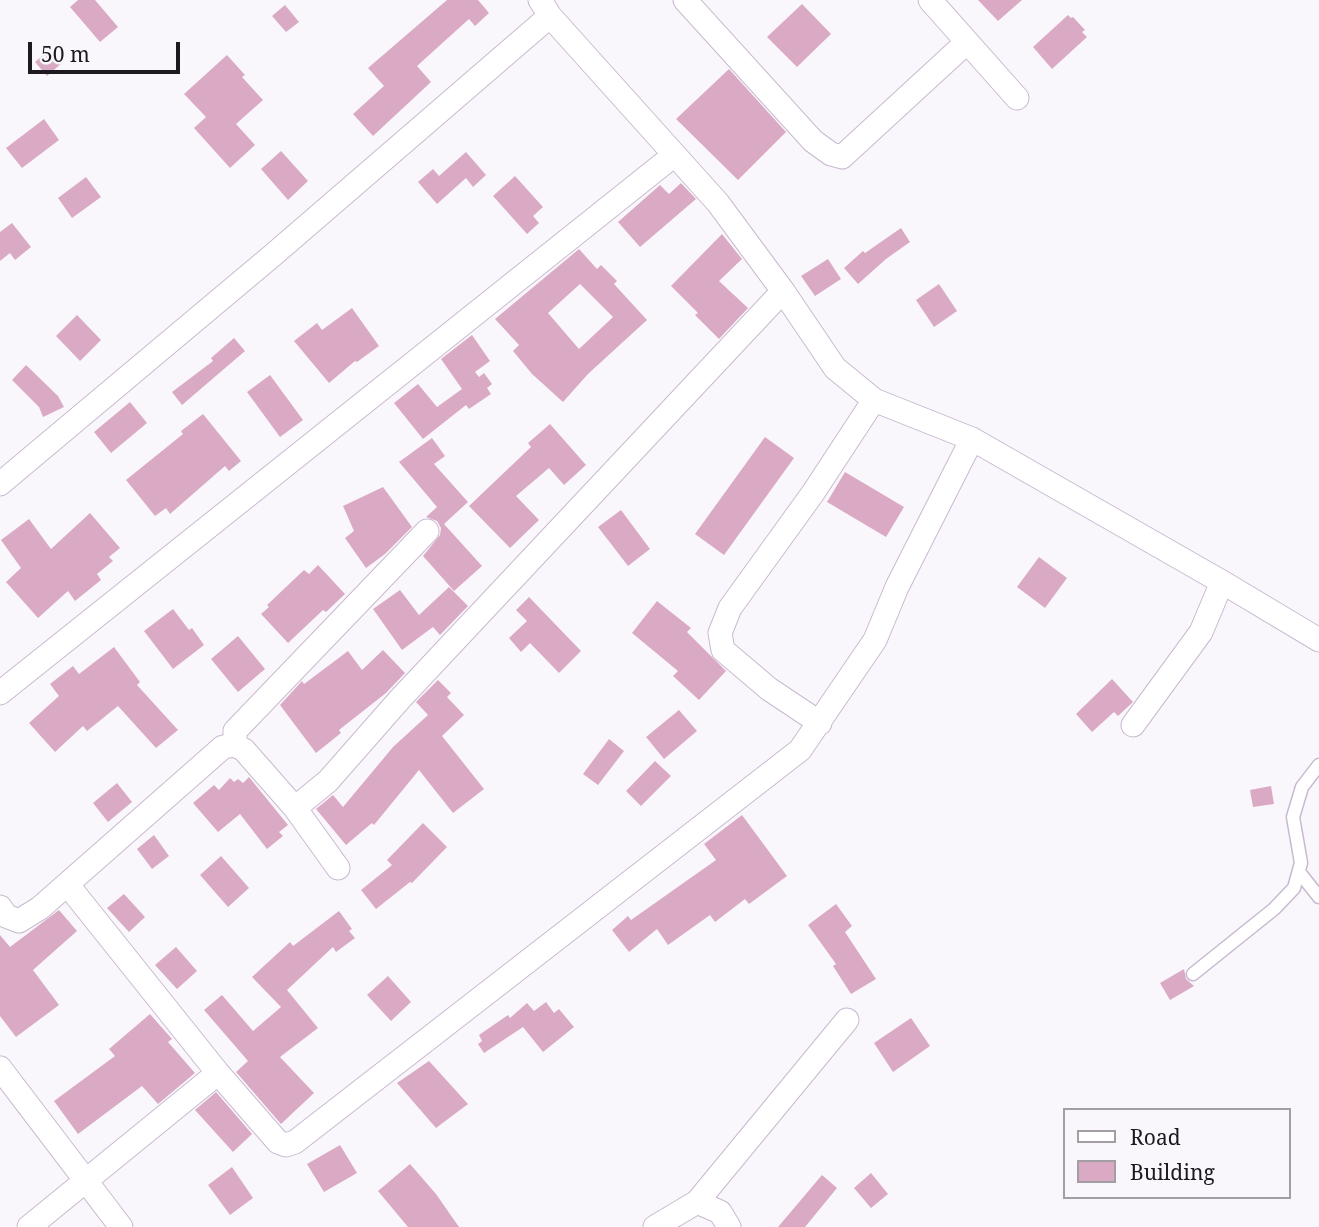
<!DOCTYPE html>
<html>
<head>
<meta charset="utf-8">
<style>
	body { margin:0 }
	#map { position:relative; width:1319px; height:1227px; overflow:hidden; background:#faf7fc; font-family:"Noto Serif",serif }
	canvas { display:block }
	.legend { position:absolute; left:1063px; top:1108px; width:228px; height:91px; box-sizing:border-box; background:#faf7fc; border:2px solid #a29ea4; margin:0; padding:9px 12px; list-style:none; font-size:21px; color:#1e1820 }
	.legend li { display:flex; align-items:center; gap:14px; height:35px }
	.legend b { width:35px; border:2px solid #a29ea4 }
	.scale { position:absolute; left:28px; top:42px; width:152px; height:32px; box-sizing:border-box; border:4px solid #1e1820; border-top:0; padding-left:9px; font-size:21px; line-height:24px; white-space:nowrap; color:#1e1820; -webkit-text-stroke:5px #faf7fc; paint-order:stroke }
</style>
</head>
<body>
<div id="map">
<canvas width="1319" height="1227"></canvas>
<ul class="legend">
<li><b style="height:9px;background:#fff"></b>Road</li>
<li><b style="height:19px;background:#daaac5"></b>Building</li>
</ul>
<div class="scale">50 m</div>
</div>
<script>
const context = document.querySelector('canvas').getContext('2d');
context.lineJoin = 'round';
function fillPath(path, color) { context.fillStyle = color; context.fill(path, 'evenodd'); }
function stroke(path, color, width, dash) { context.strokeStyle = color; context.lineWidth = width; context.lineCap = dash ? 'butt' : 'round'; context.setLineDash(dash || []); context.stroke(path); }
const building = new Path2D(`
	M78,0H95L118,27L100,42L70,7Z
	M447,0H478L489,13L475,26L469,19L417,66L431,82L373,136L353,114L384,86L368,68Z
	M978,0H1022L998,21Z
	M802,4L831,34L797,67L767,37Z
	M285,5L299,22L286,32L272,16Z
	M1068,15L1071,18L1073,17L1085,30L1082,32L1087,37L1052,69L1033,47Z
	M49,50L62,63L47,76L35,62Z
	M227,55L245,75L242,77L263,100L236,124L255,145L230,168L194,128L206,117L184,94Z
	M729,69L786,132L738,180L676,119Z
	M44,119L59,140L22,168L6,148Z
	M281,151L308,181L288,200L261,169Z
	M466,152L486,175L473,187L466,178L437,204L418,182L433,169L439,176Z
	M515,176L543,207L533,216L539,223L527,234L493,196Z
	M86,177L101,197L72,218L58,198Z
	M681,183L696,199L640,247L618,222L660,185L669,194Z
	M12,223L31,247L15,260L10,253L0,261V232Z
	M901,228L910,242L886,259L858,284L844,268L863,251L865,253Z
	M722,234L742,259L719,281L748,308L719,339L695,315L698,313L671,286Z
	M579,249L597,269L601,265L617,281L614,284L647,320L588,374L563,402L532,374L513,351L519,345L495,319ZM580,284L613,317L579,349L548,313Z
	M828,259L841,279L815,296L801,276Z
	M939,284L957,311L934,327L916,300Z
	M352,308L379,346L357,362L355,361L329,383L294,341L317,323L322,330Z
	M77,315L101,340L80,361L56,336Z
	M472,335L490,361L475,372L479,377L484,373L492,384L487,388L491,394L469,409L466,405L423,439L394,403L418,384L437,407L462,389L441,359Z
	M234,338L245,351L182,405L172,392L213,361L211,358Z
	M26,365L58,396L64,407L43,417L39,407L12,380Z
	M270,375L303,420L280,437L247,392Z
	M130,402L147,423L111,453L94,432Z
	M203,414L241,461L229,471L225,466L170,514L166,508L155,516L126,480L183,434L181,431Z
	M550,424L586,465L564,485L549,468L516,496L539,520L510,548L469,506L531,447L528,443Z
	M765,437L794,458L724,555L695,534Z
	M432,438L445,456L434,464L468,502L444,524L482,566L454,591L423,556L440,535L441,528L437,521L426,517L437,507L399,462Z
	M845,472L904,507L886,537L827,502Z
	M383,487L412,527L385,554L366,568L345,538L354,531L343,506Z
	M621,510L650,549L628,566L598,527Z
	M90,513L120,548L109,557L113,561L97,574L101,580L75,601L68,591L38,618L6,582L21,568L1,540L29,519L51,549Z
	M1039,557L1067,578L1045,608L1017,587Z
	M318,565L345,594L326,612L323,610L288,643L261,614L269,607L267,605L304,570L309,574Z
	M449,587L468,606L440,635L433,627L402,650L373,609L400,590L419,615Z
	M529,597L581,651L559,673L530,643L521,652L509,638L527,621L516,610Z
	M657,601L691,628L687,632L726,671L699,700L673,676L678,671L632,633Z
	M173,609L189,630L192,628L204,645L173,669L144,631Z
	M238,636L265,669L238,692L211,659Z
	M114,647L140,682L137,685L178,730L156,748L118,706L87,731L83,726L55,752L29,723L59,696L50,684L73,666L79,674Z
	M383,650L405,673L386,693L339,730L341,733L316,753L280,705L302,681L304,684L348,651L362,670Z
	M1112,679L1133,702L1118,716L1114,712L1092,732L1076,714Z
	M438,680L451,693L447,697L464,715L442,736L484,789L453,813L419,770L374,825L372,823L346,845L316,809L333,795L343,807L393,747L428,715L416,702Z
	M679,710L697,731L664,759L646,737Z
	M609,739L624,751L598,785L583,774Z
	M655,761L671,776L641,806L626,791Z
	M249,777L288,825L279,832L283,836L267,849L240,814L218,832L193,803L214,785L219,790L230,778L234,782L238,779L243,783Z
	M117,783L132,802L108,822L93,803Z
	M1271,786L1274,804L1253,807L1250,790Z
	M742,815L787,876L749,904L745,899L715,922L710,915L668,945L657,929L629,952L612,930L628,916L631,920L716,860L704,844Z
	M423,823L447,847L412,883L410,882L376,909L361,890L392,865L387,860Z
	M154,835L169,856L152,869L137,849Z
	M221,856L249,888L228,907L200,875Z
	M124,894L145,917L129,932L107,908Z
	M836,904L852,926L845,932L876,979L851,994L833,966L836,964L808,925Z
	M59,910L77,931L33,970L59,1005L16,1037L0,1016V935L10,947Z
	M339,911L352,929L349,931L355,938L336,952L333,947L287,990L318,1028L280,1057L314,1093L281,1124L236,1072L248,1061L204,1010L222,995L253,1031L281,1007L252,977L290,942L293,946Z
	M176,947L197,971L177,989L155,965Z
	M1184,969L1186,979L1194,986L1170,1000L1160,983Z
	M388,976L411,1002L391,1021L367,995Z
	M546,1002L554,1013L559,1009L574,1027L543,1052L523,1027L484,1053L478,1044L482,1041L479,1035L508,1015L510,1018L527,1003L534,1011Z
	M150,1014L172,1039L168,1042L195,1073L158,1104L142,1086L78,1134L54,1101L115,1056L109,1049Z
	M911,1018L930,1046L893,1072L874,1043Z
	M429,1061L468,1104L436,1128L397,1083Z
	M216,1092L252,1134L233,1152L195,1110Z
	M340,1145L357,1173L324,1192L307,1164Z
	M410,1164L436,1194L459,1227H408L378,1191Z
	M232,1167L253,1198L230,1215L208,1185Z
	M871,1173L888,1194L871,1208L854,1188Z
	M822,1175L837,1188L805,1227H778Z`);
const service = new Path2D(`
	M1299,872L1319,897
	M1193,974L1274,909L1294,888L1301,863L1293,817L1302,787L1319,765`);
const minor = new Path2D(`
	M540,0L550,16L718,203L783,291L835,368L874,400L972,439L1222,582L1319,640
	M685,0L813,141L831,154L842,157L967,42
	M930,0L1017,98
	M0,484L273,255L550,16
	M0,693L673,156
	M820,723L769,689L723,650L720,633L730,608L813,493L874,400
	M1133,725L1201,632L1222,582
	M235,745V731L427,531
	M295,808L328,781L400,699L783,291
	M67,884L218,1073L278,1142L286,1145L295,1142L800,750L875,640L897,587L972,439
	M0,907L6,916L19,921L40,908L223,747L235,745L244,750L295,808L338,868
	M0,1068L121,1227
	M697,1202L720,1212L729,1227
	M29,1227L218,1073
	M655,1227L697,1202L847,1020`);
fillPath(building, '#daaac5');
stroke(service, '#c9b9d0', 15);
stroke(minor, '#c9b9d0', 25);
stroke(service, '#fff', 12);
stroke(minor, '#fff', 23);
</script>
</body>
</html>
